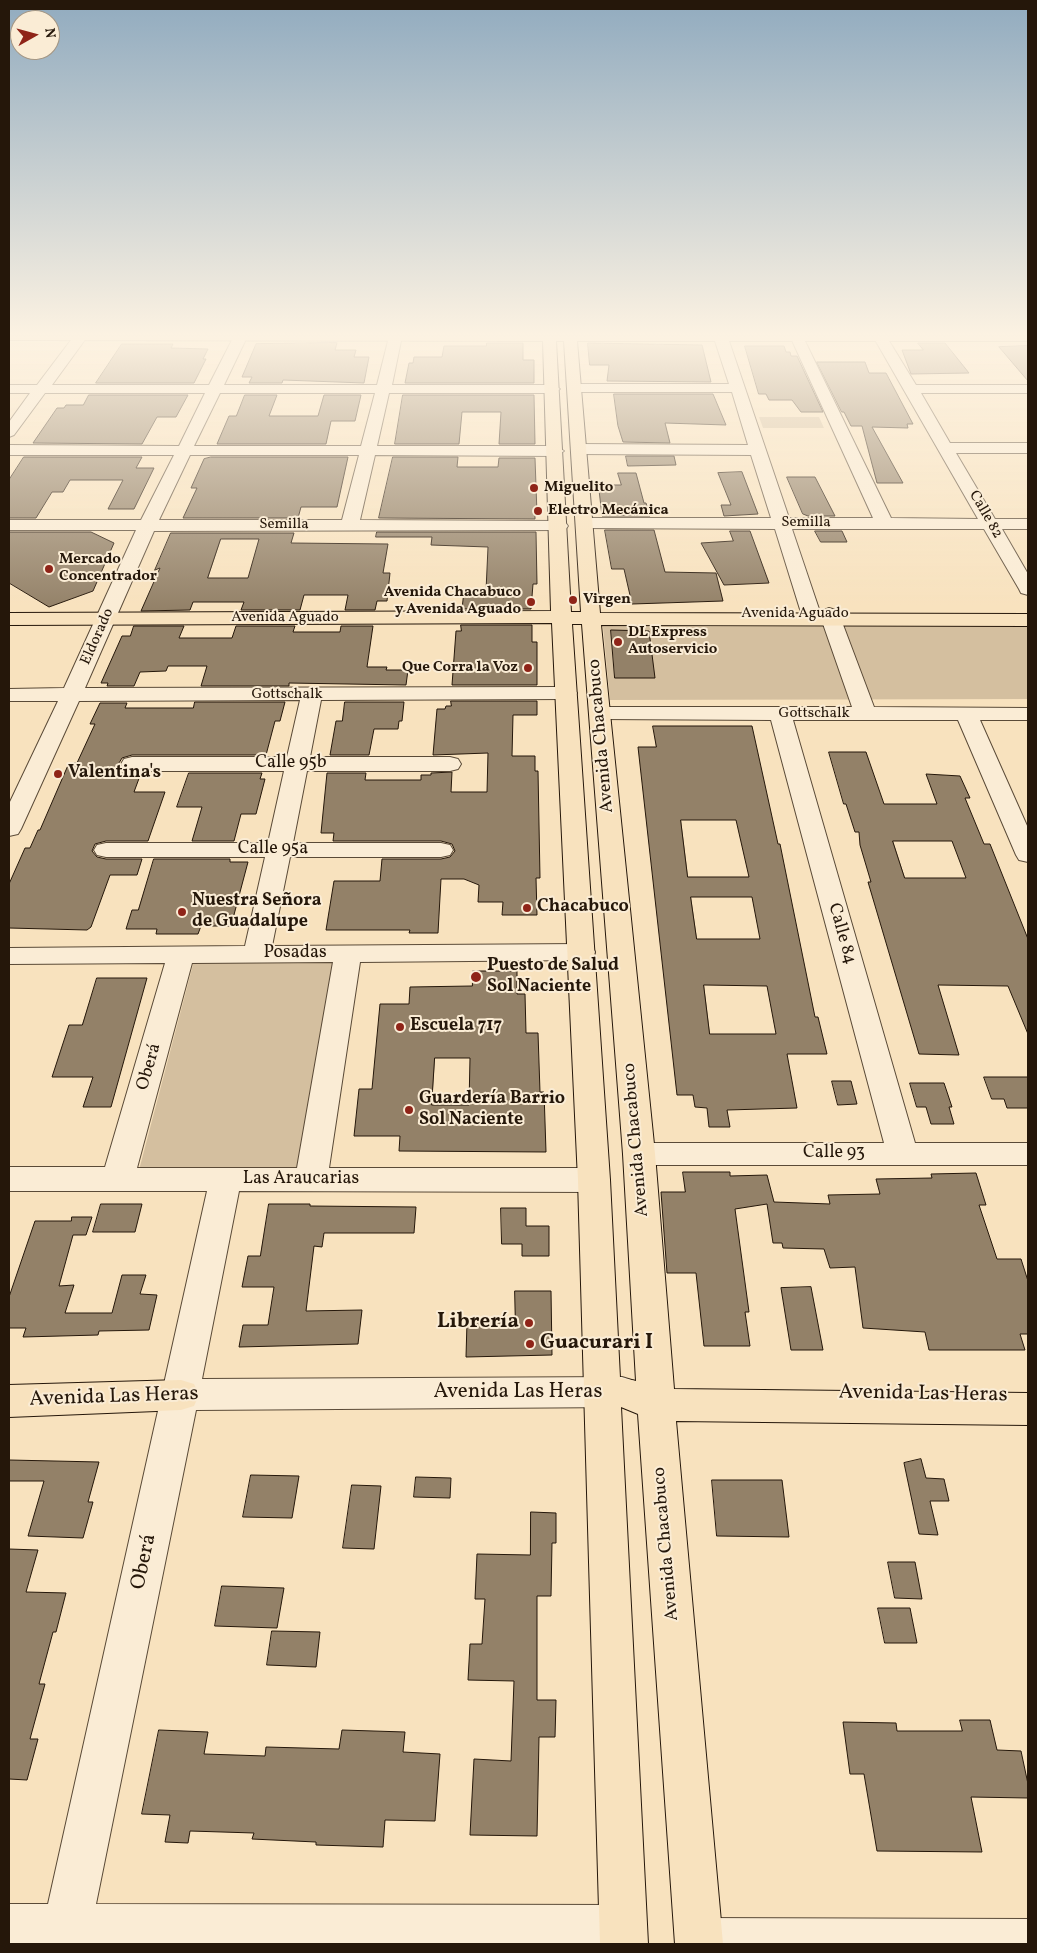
<!DOCTYPE html>
<html>
<head>
<meta charset="utf-8">
<style>
	body { margin:0 }
	#map { position:relative; width:1037px; height:1953px; overflow:hidden; background:#f8e2be; font-family:Vollkorn,serif }
	canvas { display:block }
	.frame { position:absolute; inset:0; border:10px solid #25170a; pointer-events:none }
	.north { position:absolute; left:10px; top:10px; width:50px; height:50px; box-sizing:border-box; background:#faecd5; border:1px solid #a59784; border-radius:50%; rotate:83deg; font-size:14px; font-weight:700; line-height:20px; text-align:center; color:#25170a }
	.north::after { content:''; display:block; margin:auto; width:18px; height:22px; background:#8f2418; clip-path:polygon(50% 0,100% 100%,50% 72%,0 100%) }
</style>
</head>
<body>
<div id="map">
<canvas width="1037" height="1953"></canvas>
<div class="frame"></div>
<div class="north">N</div>
</div>
<script>
const context = document.querySelector('canvas').getContext('2d');
context.lineJoin = 'round';
function fillPath(path, color) { context.fillStyle = color; context.fill(path, 'evenodd'); }
function stroke(path, color, width, dash) { context.strokeStyle = color; context.lineWidth = width; context.lineCap = dash ? 'butt' : 'round'; context.setLineDash(dash || []); context.stroke(path); }
function write(font, color, halo, rows, align = 'center') {
  context.font = font + ' Vollkorn,serif'; context.lineWidth = 4; context.setLineDash([]); context.textBaseline = 'middle'; context.strokeStyle = halo; context.fillStyle = color; for (const [text, x, y, turn = 0] of rows) {
    context.save(); context.translate(x, y); context.rotate((+turn || 0) * Math.PI / 180); context.textAlign = isNaN(turn) ? turn : align; if (halo) context.strokeText(text, 0, 0); context.fillText(text, 0, 0); context.restore();
  }
}
const green = new Path2D(`
	M759,417H819L824,428H763Z
	M603,627H1028V699L610,700Z
	M195,957H334L302,1170H139Z`);
const building = new Path2D(`
	M337,343L335,350H356L354,357H369L364,383L283,380L282,383H249L252,377H242L256,344Z
	M487,343H523V360H534V383H405L409,363H413L414,357H442L444,346H486Z
	M588,343L702,345L711,382L607,381L609,365H590Z
	M918,343H945L969,373L911,374L902,350H923Z
	M122,344H173L171,348L208,349L203,359H206L194,383H96Z
	M745,346H784L786,352H790L791,356H797L823,412H801L792,400H769L766,394H759Z
	M1028,346V381L999,347Z
	M817,362H865L869,373H886L913,424H907L908,428L872,427L903,483H877L862,426H851L844,412H842Z
	M614,394H713L726,425L665,423L670,443L623,442L618,426Z
	M89,395H188L176,417H157L142,444L33,443L57,408H64L66,405H83Z
	M245,395H277L269,416H318L324,395H361L355,421H331L326,444H217L229,416H236Z
	M403,395H534L535,444H499L501,412H462L459,444H395Z
	M626,456H674L676,465L628,466Z
	M24,457H142L136,468H154L134,509H108L123,480H70L63,492H52L36,518H9V480Z
	M211,457H348L337,507H301L298,518H183L197,488H191L204,459Z
	M393,457H458L457,467H498L499,458H535L537,514H535V519L379,518Z
	M742,472L758,514L724,516L721,505H731L718,473Z
	M618,473H636L644,503H646L650,516H602L599,490H612L611,485H621Z
	M787,477H815L835,516H808L803,514Z
	M605,530H654L665,572L716,573L723,601L632,604L624,569H612Z
	M730,531H750L769,583L724,585L701,543L733,541Z
	M815,531H842L847,542H821Z
	M9,532H91L114,543L93,591L49,607L9,583Z
	M377,532H536L537,584H533L531,609H462L464,591H486L488,547L431,545L432,537H376Z
	M171,533H294L291,543L388,544L383,573H390L387,601H377L375,610H345L348,595H304L300,610H241L244,602H193L190,610L141,611L160,568L155,570ZM221,539H259L248,578H208Z
	M461,625H532V642H537V685H452L456,631H461Z
	M134,626H184L179,638H232L236,626H295L293,632H340L341,626H373L367,667H387L386,670H408L406,685L289,683V686H201L207,666H168L166,671L140,672L134,686H107L108,683H101L122,636H130Z
	M611,630L649,631L655,678H615Z
	M451,701H537V715H513L512,756H535V771H538L540,878H536L537,915H502L503,902H478L479,885L464,879H441L438,933H409L410,930H326L334,881H380L382,859H441L450,857L455,851L452,844L441,841H333L334,833H321L327,773H366L365,780H421V775H431V773L452,772L451,792H487L488,753L433,755L437,709H445L446,706H451Z
	M195,702H285L280,721H275L266,755H132L122,758L119,763L122,770L141,773L134,792H165L148,841H106L95,844L92,851L97,857L106,859H142L137,875H110L91,927L87,930L9,928V884L25,848H30L38,830H40L69,763H77L95,724H90L100,703H127L125,708H193Z
	M345,702H404L402,721H399L398,729H374L369,755H330L336,721H342Z
	M653,726H752L778,844H780L815,1017H818L827,1054H787L797,1108L727,1110L730,1127H709L707,1108L695,1107L693,1095H677L638,747H656ZM681,820H736L749,877H688ZM691,897H752L760,939H697ZM704,985L767,986L776,1034H710Z
	M829,752H866L884,804H937L926,774L960,776L970,798H965L984,844H990L1028,939V1034L1008,986L938,985L959,1055L919,1054L868,882H871L860,845L859,832H855L846,804H844ZM893,841H952L966,878H905Z
	M189,773H262L260,779H265L256,814H241L234,841H192L202,807H177Z
	M154,859H230V862H248L231,926H201L198,934H156L157,929H126L132,910H138Z
	M473,971H517V994H525L526,1033H538L540,1092H544L546,1152L399,1151L400,1136H354L359,1089H372L380,1004H409L410,987L472,986ZM435,1058H470L469,1105H432Z
	M97,978H147L111,1107H83L93,1077H52L69,1025H82Z
	M984,1077H1028V1108H1007L1004,1099H992Z
	M832,1081H851L857,1104L838,1105Z
	M910,1083H944L952,1107H949L954,1124H931L926,1107H917Z
	M683,1172H730V1176L767,1175L774,1202L830,1204L828,1195L880,1194L876,1179L932,1178L931,1174L976,1173L986,1205H979L997,1259H1021L1028,1281V1334H1020L1025,1350H929L925,1332L863,1328L855,1267L830,1268L824,1249L783,1248L782,1243H773L767,1204L735,1209L749,1312H745L750,1346H704L696,1273H667L661,1192H685Z
	M101,1204H142L135,1232H93Z
	M269,1204H310V1206L416,1207L414,1233H324L322,1247L314,1246L306,1311L362,1310L358,1344L239,1347L243,1325H268L274,1287H242L248,1256H260Z
	M501,1208H526V1226H549V1256H522V1244H502Z
	M72,1217H92L86,1235H73L59,1286L74,1285L65,1313H112L122,1275H146L140,1294L157,1295L149,1330L99,1331L98,1335L23,1337L26,1328H9V1297L35,1221H71Z
	M811,1287L823,1350H791L781,1288Z
	M515,1291H551L552,1355L466,1357L467,1322L515,1323Z
	M921,1459L926,1478L944,1479L949,1501H930L938,1535L919,1534L904,1463Z
	M9,1460L99,1462L88,1502H93L83,1538L28,1536L44,1481H9Z
	M251,1475L299,1476L292,1518L243,1517Z
	M416,1477L451,1478L450,1498L414,1497Z
	M712,1480H782L789,1537L717,1536Z
	M352,1485L381,1486L374,1549L343,1548Z
	M531,1512L556,1513V1543H552L551,1596H537V1700H556L555,1737H539L537,1836L470,1835L474,1759L511,1761L514,1681L468,1680L470,1644H482L485,1599H475L477,1554L530,1555Z
	M9,1549L38,1550L26,1592L66,1593L56,1632H53L39,1684H45L30,1739H38L27,1780L9,1779Z
	M888,1562H915L922,1599L895,1598Z
	M222,1586L284,1588L277,1628L215,1626Z
	M878,1608H910L917,1643H885Z
	M272,1631L320,1632L316,1667L267,1665Z
	M960,1720H990L997,1750L1021,1751L1028,1784V1798L971,1797L982,1852L877,1851L864,1774H850L843,1722L896,1723L897,1731H962Z
	M159,1730L208,1732L204,1754L265,1756L266,1747L339,1749L342,1730L405,1732L403,1752L440,1754L435,1821L385,1820L383,1847L316,1845V1842L252,1839L254,1833L190,1831L188,1843L165,1842L170,1815L142,1814Z`);
const minor = new Path2D(`
	M74,336L87,337L52,385H209L234,336L247,337L224,385H377L389,337L402,336L392,385H553L560,389L553,393H389L377,446H556L564,451L556,456L375,455L360,520L559,521L565,522L568,526L565,530L154,531L85,688L566,687L573,689L577,693L573,697L566,699L321,700L310,757H450L458,759L461,764L458,769L450,771H307L293,843H441L450,845L453,850L450,855L441,857H290L272,946L582,944L592,946L595,952L592,958L582,960L360,962L329,1168H594L605,1172L610,1180L605,1188L594,1192L239,1191L202,1379L622,1377L635,1381L640,1392L635,1403L622,1407L196,1410L96,1904L623,1905L640,1912L647,1929L641,1944H9V1904H48L207,1191H9V1167H105L165,963L9,964V948L245,946L265,857H106L97,855L94,850L97,845L106,843H268L284,771H132L124,769L121,764L124,759L132,757H287L300,700L79,701L21,829L18,834L9,836V804L58,701H9V689L64,688L136,530H9V520H141L174,455H9V445L179,446L205,393H45L14,435L9,437V422L30,393H9V385H37ZM220,393H375L361,446H194ZM190,455H359L342,520H159ZM333,962L297,1168H137L192,963Z
	M716,336H726L728,338L789,518H873L790,336L803,337L891,518L978,519L874,338L876,336H886L916,385H1028V393H921L950,443H1028V453H956L995,519H1028V529H1002L1028,574V595L1021,593L1019,589L984,529H792L820,612L829,608L836,610L839,614L874,707L1028,708V720H980L1028,828V862L1019,860L1016,855L958,720H793L915,1143H1028V1165H639L628,1162L623,1154L628,1146L639,1143H884L771,720L600,719L592,718L589,713L592,708L600,707H852L822,621L813,625L806,623L803,619L775,529L585,528L579,527L576,523L579,519L585,518H771L751,455L579,454L571,449L579,444L748,445L732,392H574L567,388L574,384H729L714,338Z
	M699,1918L1028,1919V1944H675L682,1925Z`);
const major = new Path2D(`
	M9,336H1028V341H577L600,613L1028,614V626L601,625L655,1154L674,1389L1028,1393V1425L676,1421L723,1944H675L638,1414L621,1407L648,1944H600L578,1180L552,623L9,625V613L551,611L543,341L9,340ZM556,341H564L581,612H571ZM572,624H582L623,1154L636,1381L620,1378L610,1180Z
	M181,1380L194,1384L199,1395L194,1406L181,1410L9,1417V1385Z`);
const markers = [
	[534,488,5,"#8f2418"],
	[538,511,5,"#8f2418"],
	[49,569,5,"#8f2418"],
	[573,600,5,"#8f2418"],
	[531,602,5,"#8f2418"],
	[618,642,5,"#8f2418"],
	[528,668,5,"#8f2418"],
	[58,774,5,"#8f2418"],
	[527,908,5,"#8f2418"],
	[182,912,5,"#8f2418"],
	[476,977,6,"#8f2418"],
	[400,1027,5,"#8f2418"],
	[409,1110,5,"#8f2418"],
	[529,1323,5,"#8f2418"],
	[530,1344,5,"#8f2418"]
];
const farPoinames = [
	["Miguelito",544,488],
	["Electro Mecánica",548,511],
	["Mercado",59,560],
	["Concentrador",59,577],
	["Avenida Chacabuco",521,593,"right"],
	["y Avenida Aguado",521,610,"right"],
	["Virgen",583,600],
	["DL Express",628,633],
	["Autoservicio",628,650],
	["Que Corra la Voz",518,668,"right"]
];
const farStreetnames = [
	["Calle 82",985,515,60],
	["Semilla",806,523],
	["Semilla",284,525],
	["Avenida Aguado",795,614],
	["Avenida Aguado",285,618],
	["Eldorado",98,637,-66],
	["Gottschalk",287,695],
	["Gottschalk",814,714]
];
const streetNames = [
	["Avenida Chacabuco",602,736,-95],
	["Calle 95b",291,764],
	["Calle 95a",273,850],
	["Calle 84",841,934,74],
	["Posadas",295,954],
	["Oberá",150,1067,-74],
	["Avenida Chacabuco",637,1140,-95],
	["Calle 93",834,1154],
	["Las Araucarias",301,1180],
	["Avenida Chacabuco",667,1544,-95]
];
const poiNames = [
	["Valentina's",68,774],
	["Nuestra Señora",192,902],
	["de Guadalupe",192,923],
	["Chacabuco",537,908],
	["Puesto de Salud",487,967],
	["Sol Naciente",487,988],
	["Escuela 717",410,1027],
	["Guardería Barrio",419,1100],
	["Sol Naciente",419,1121]
];
const nearPoinames = [
	["Librería",519,1323],
	["Guacurari I",540,1344,"left"]
];
const nearStreetnames = [
	["Avenida Las Heras",518,1393],
	["Avenida Las Heras",923,1395,1],
	["Avenida Las Heras",114,1398,-2],
	["Oberá",145,1562,-78]
];
fillPath(green, '#d4bf9f');
fillPath(building, '#938168');
stroke(building, '#25170a', 1);
stroke(minor, '#5a4a37', 2);
stroke(major, '#25170a', 2);
fillPath(minor, '#faecd5');
fillPath(major, '#f8e2be');
const sky = context.createLinearGradient(0, 0, 0, 609);
sky.addColorStop(0, '#91abbf');
sky.addColorStop(0.55, '#fcf2e2');
sky.addColorStop(1, '#fcf2e200');
context.fillStyle = sky;
context.fillRect(0, 0, 1037, 609);
for (const [x, y, r, color] of markers) { const dot = new Path2D(); dot.arc(x, y, r, 0, 2 * Math.PI); context.fillStyle = color; context.fill(dot); stroke(dot, '#faecd5', 2); }
write('bold 15px', '#25170a', '#faecd5', farPoinames, 'left');
write('15px', '#25170a', '#faecd5', farStreetnames);
write('18px', '#25170a', '#faecd5', streetNames);
write('bold 18px', '#25170a', '#faecd5', poiNames, 'left');
write('bold 21px', '#25170a', '#faecd5', nearPoinames, 'right');
write('21px', '#25170a', '#faecd5', nearStreetnames);
</script>
</body>
</html>
